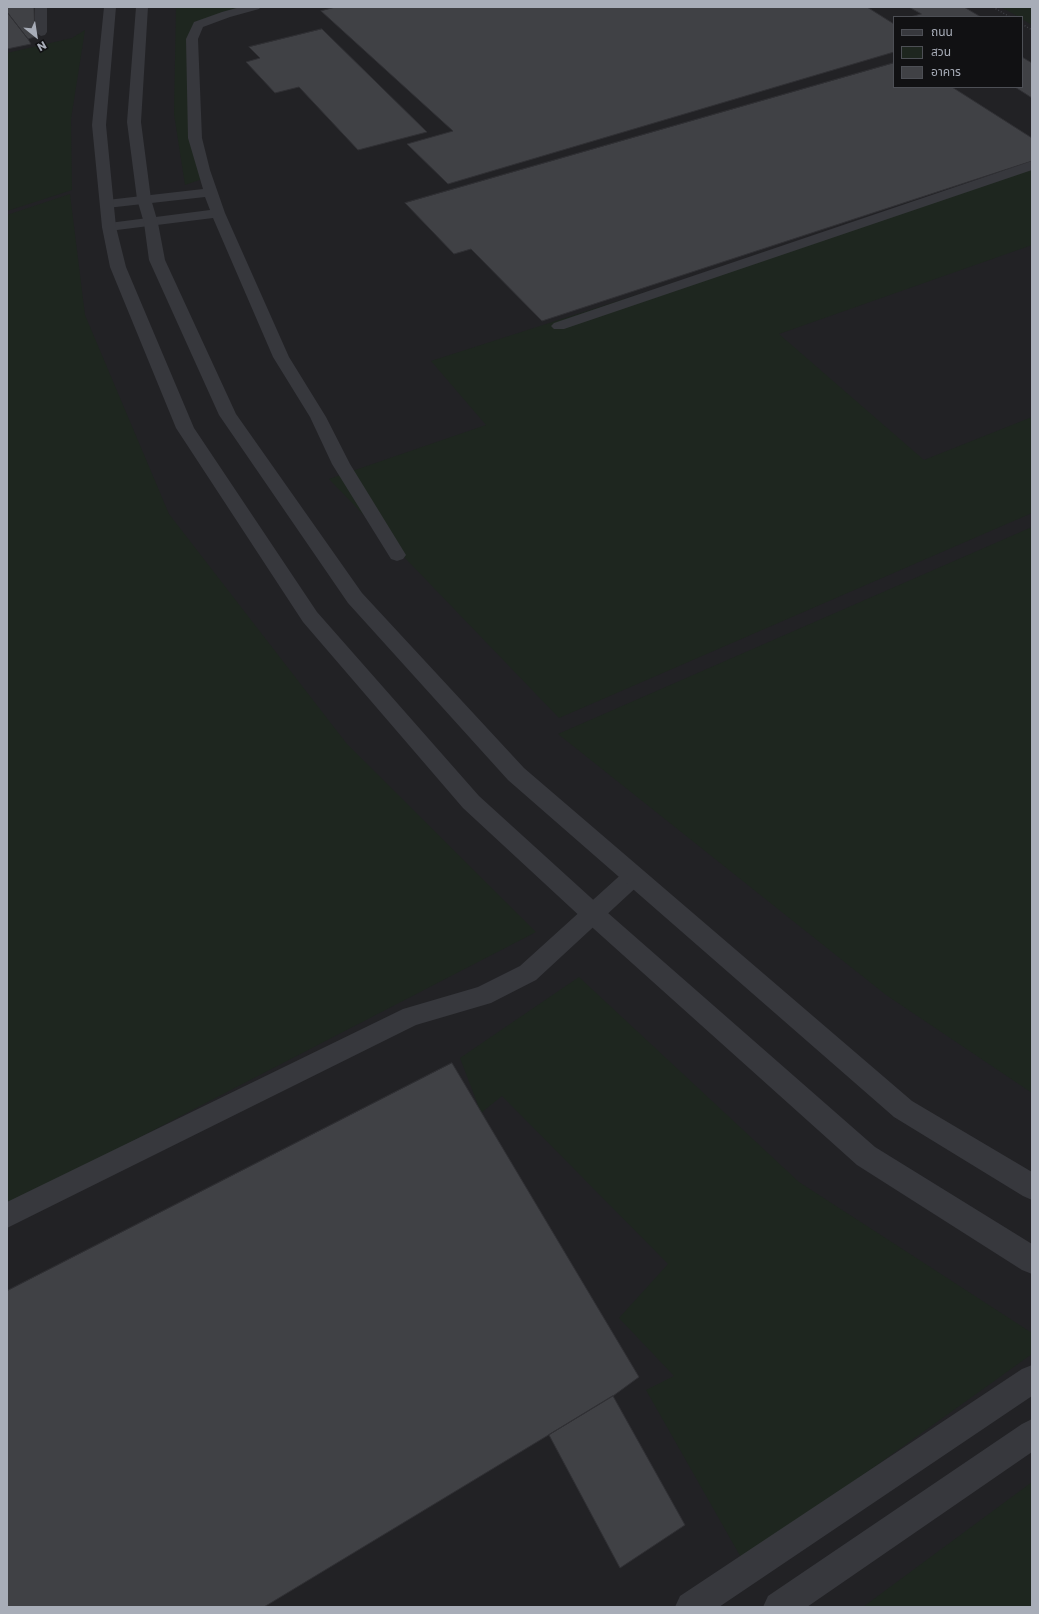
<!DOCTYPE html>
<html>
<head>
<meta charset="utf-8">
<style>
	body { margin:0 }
	#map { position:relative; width:1039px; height:1614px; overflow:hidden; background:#161618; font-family:Poppins,"Noto Sans Thai",sans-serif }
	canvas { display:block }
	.frame { position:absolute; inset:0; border:8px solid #a8adb8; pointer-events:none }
	.legend { position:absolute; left:893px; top:16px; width:130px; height:72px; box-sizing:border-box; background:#111113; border:1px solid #4d4f55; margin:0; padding:5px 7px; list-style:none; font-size:12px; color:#a8adb8 }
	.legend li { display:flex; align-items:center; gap:8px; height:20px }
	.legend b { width:20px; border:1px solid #4d4f55 }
	.north { position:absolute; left:16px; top:16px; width:40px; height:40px; -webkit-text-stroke:3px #111113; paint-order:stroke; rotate:150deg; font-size:11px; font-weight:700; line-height:16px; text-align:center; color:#a8adb8 }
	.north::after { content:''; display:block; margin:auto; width:14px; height:18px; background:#a8adb8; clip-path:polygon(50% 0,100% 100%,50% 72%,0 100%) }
</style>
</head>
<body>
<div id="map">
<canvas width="1039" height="1614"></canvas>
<div class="frame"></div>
<ul class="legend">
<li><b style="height:5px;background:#37383d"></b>ถนน</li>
<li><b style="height:11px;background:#1e261f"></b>สวน</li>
<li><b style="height:11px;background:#404145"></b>อาคาร</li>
</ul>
<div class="north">N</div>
</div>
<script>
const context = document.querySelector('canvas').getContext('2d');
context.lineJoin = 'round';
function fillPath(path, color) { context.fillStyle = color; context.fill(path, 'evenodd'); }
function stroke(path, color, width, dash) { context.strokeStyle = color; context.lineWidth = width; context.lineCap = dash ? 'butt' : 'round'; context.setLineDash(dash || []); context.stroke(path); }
const built = new Path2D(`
	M7,7H1032V1607H7ZM894,17H1022V87H894Z`);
const green = new Path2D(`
	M176,7H252L203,24L193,47L202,179L185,185L174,114Z
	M1001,7H1032V25L1022,19V17H1019Z
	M85,30L71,119L72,190L7,211V53L72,38Z
	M1032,168V245L779,334L924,460L1032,417V513L559,718L329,479L486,425L431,361Z
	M70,194L85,315L169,514L347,744L536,932L7,1206V215Z
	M1032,527V1093L886,995L558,734Z
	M579,977L799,1182L1032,1333V1354L743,1561L646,1390L674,1376L619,1318L668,1264L502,1096L481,1113L460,1058Z
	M1032,1482V1607H863Z`);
const building = new Path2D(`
	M7,7H34L35,37L28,39L7,12Z
	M336,7H867L894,24V52L448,184L407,144L453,131L321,11Z
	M909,7H964L981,17H910L921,14Z
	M7,12L28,39L31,44L7,49Z
	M322,29L427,132L358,150L299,87L275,93L246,62L260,58L249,47Z
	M1022,57L1032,63V98L1015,87H1022Z
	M894,63V87H952L1032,138V161L542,321L471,249L454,254L405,203Z
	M452,1063L639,1377L613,1396L264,1607H7V1291Z
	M613,1396L685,1525L620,1568L549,1435Z`);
const path = new Path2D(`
	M993,7L1010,17
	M1022,24L1032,30`);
const service = new Path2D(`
	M35,7H47V32L45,35L41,36L35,32Z
	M240,7H261L259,9L230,17L203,27L198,39L202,138L210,170L225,213L289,357L326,417L350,464L406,555L403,559L397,561L391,559L332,464L310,417L273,357L213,218L109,231L104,230L102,227L104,224L109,223L210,210L205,197L107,208L102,207L100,204L102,201L107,200L203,189L188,138L186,39L194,22L222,12Z
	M1032,161V170L564,329H554L551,326L554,323Z
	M634,867L642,870L645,876L642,882L536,980L491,1003L416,1025L7,1228V1202L403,1009L478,987L520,966L626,870Z`);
const minor = new Path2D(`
	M104,7H116L106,125L116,227L126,267L194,428L317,612L479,796L600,906L875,1147L1032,1244V1274L1022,1270L857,1165L584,920L463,808L303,622L176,428L110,267L102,227L92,125Z
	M136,7H148L141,122L151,199L158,223L165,260L236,414L362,593L524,768L912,1101L1032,1172V1200L1023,1196L894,1117L508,780L348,603L219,415L149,260L144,223L137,199L127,122Z
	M1032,1365V1396L719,1607H675L680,1596L1022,1369Z
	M1032,1419V1452L807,1607H763L768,1596L1022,1424Z`);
fillPath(built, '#222225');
fillPath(green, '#1e261f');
fillPath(building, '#404145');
stroke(building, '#303034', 1);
stroke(path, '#3d3f44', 1.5, [1, 2]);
fillPath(service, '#37383d');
fillPath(minor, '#37383d');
</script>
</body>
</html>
